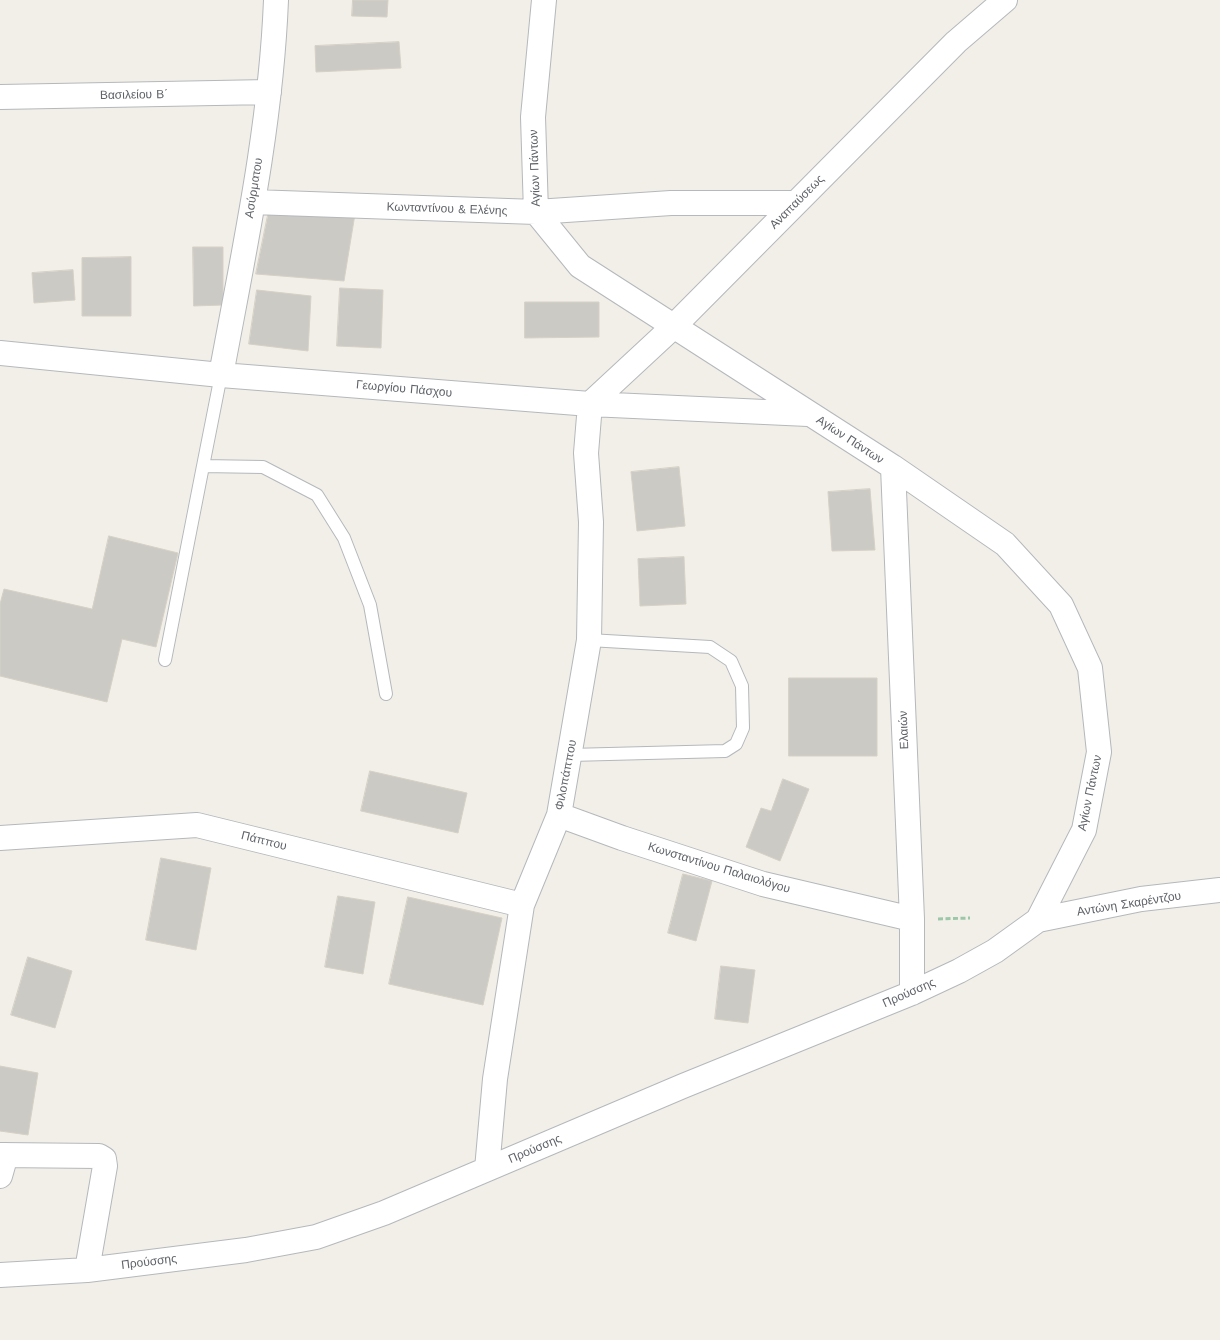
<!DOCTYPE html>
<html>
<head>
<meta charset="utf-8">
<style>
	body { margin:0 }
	canvas { display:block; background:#f1efe8 }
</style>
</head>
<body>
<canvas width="1220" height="1340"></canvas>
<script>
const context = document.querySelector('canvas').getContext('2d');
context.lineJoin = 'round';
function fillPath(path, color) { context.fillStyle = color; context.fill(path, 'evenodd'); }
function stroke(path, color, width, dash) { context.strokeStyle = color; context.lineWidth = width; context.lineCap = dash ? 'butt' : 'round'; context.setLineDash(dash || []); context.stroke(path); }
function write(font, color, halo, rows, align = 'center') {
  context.font = font + ' "Work Sans",sans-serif'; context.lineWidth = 5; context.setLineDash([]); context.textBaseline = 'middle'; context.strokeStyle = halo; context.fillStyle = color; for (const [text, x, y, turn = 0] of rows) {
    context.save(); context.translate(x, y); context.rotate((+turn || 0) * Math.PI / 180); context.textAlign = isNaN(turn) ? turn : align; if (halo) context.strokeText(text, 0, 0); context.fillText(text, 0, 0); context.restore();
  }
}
const building = new Path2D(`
	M353,0H388L387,17L352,16Z
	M399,42L401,68L316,72L315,46Z
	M269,210L355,214L344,281L256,274Z
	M193,247H223V305L194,306Z
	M131,257V316H82V258Z
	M73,270L75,300L34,303L32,273Z
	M340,288L383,290L381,348L337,346Z
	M257,290L311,296L308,351L249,344Z
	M525,302H599V337L525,338Z
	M679,467L685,526L637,531L631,472Z
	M870,489L875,550L832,551L828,492Z
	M109,536L178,553L156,647L122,639L107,702L0,676V604L4,589L92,609Z
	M684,557L686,604L640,606L638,559Z
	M789,678H877V756H789Z
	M370,771L467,793L458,833L361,811Z
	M783,779L809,789L780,861L746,847L761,808L771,811Z
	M161,858L211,868L196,950L146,940Z
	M683,874L712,881L696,941L668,933Z
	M338,896L375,902L363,974L325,967Z
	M408,897L502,918L483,1005L389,984Z
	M28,957L72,971L55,1028L11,1015Z
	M721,966L755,970L748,1023L715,1019Z
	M0,1066L38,1073L28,1135L0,1131Z`);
const path = new Path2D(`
	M938,919L970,918`);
const lane = new Path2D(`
	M221,375L203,466L263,467L317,495L344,538L370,605L386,694
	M165,660L203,466
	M570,755L725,751L736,744L743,728L742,686L731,661L710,647L589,640`);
const street = new Path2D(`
	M544,0L533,117L536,212L580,266L893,467L1005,544L1061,605L1090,668L1099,752L1084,830L1038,920
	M0,97L269,92
	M253,202L536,212L671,203H796
	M0,353L221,375L590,404L808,414
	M221,375C244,251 271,126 276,0
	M893,467L912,919V993
	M559,815L622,838L763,884L912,919
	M0,838L197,825L522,905
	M0,1155L99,1156L104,1159L105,1166L87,1270
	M487,1169L495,1079L522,905L559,815L589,640L591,522L586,453L590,404L673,327L956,42L1005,0
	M0,1176L6,1155
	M0,1275L87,1270L246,1250L316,1237L384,1213L683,1086L912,993L959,971L995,951L1038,920L1141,899L1220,890`);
const streetNames = [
	["Βασιλείου Β΄",134,95,-1],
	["Αγίων Πάντων",535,168,-92],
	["Ασύρματου",254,188,-81],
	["Αναπαύσεως",797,202,-45],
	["Κωνταντίνου & Ελένης",447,209,2],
	["Γεωργίου Πάσχου",404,389,5],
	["Αγίων Πάντων",850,440,33],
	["Ελαιών",904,730,-92],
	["Φιλοπάππου",566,775,-79],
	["Αγίων Πάντων",1090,793,-78],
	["Πάππου",264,841,14],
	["Κωνσταντίνου Παλαιολόγου",719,868,17],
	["Αντώνη Σκαρέντζου",1129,904,-9],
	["Προύσσης",909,993,-24],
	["Προύσσης",535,1149,-23],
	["Προύσσης",149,1262,-7]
];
fillPath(building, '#cccac5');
stroke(building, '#d6d1c6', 1);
stroke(lane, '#b5b8bc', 14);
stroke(street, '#b5b8bc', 26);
stroke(path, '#9cc7a9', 3, [5, 2.5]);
stroke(lane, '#fff', 12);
stroke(street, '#fff', 24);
write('12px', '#5f6368', '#fff', streetNames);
</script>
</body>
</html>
